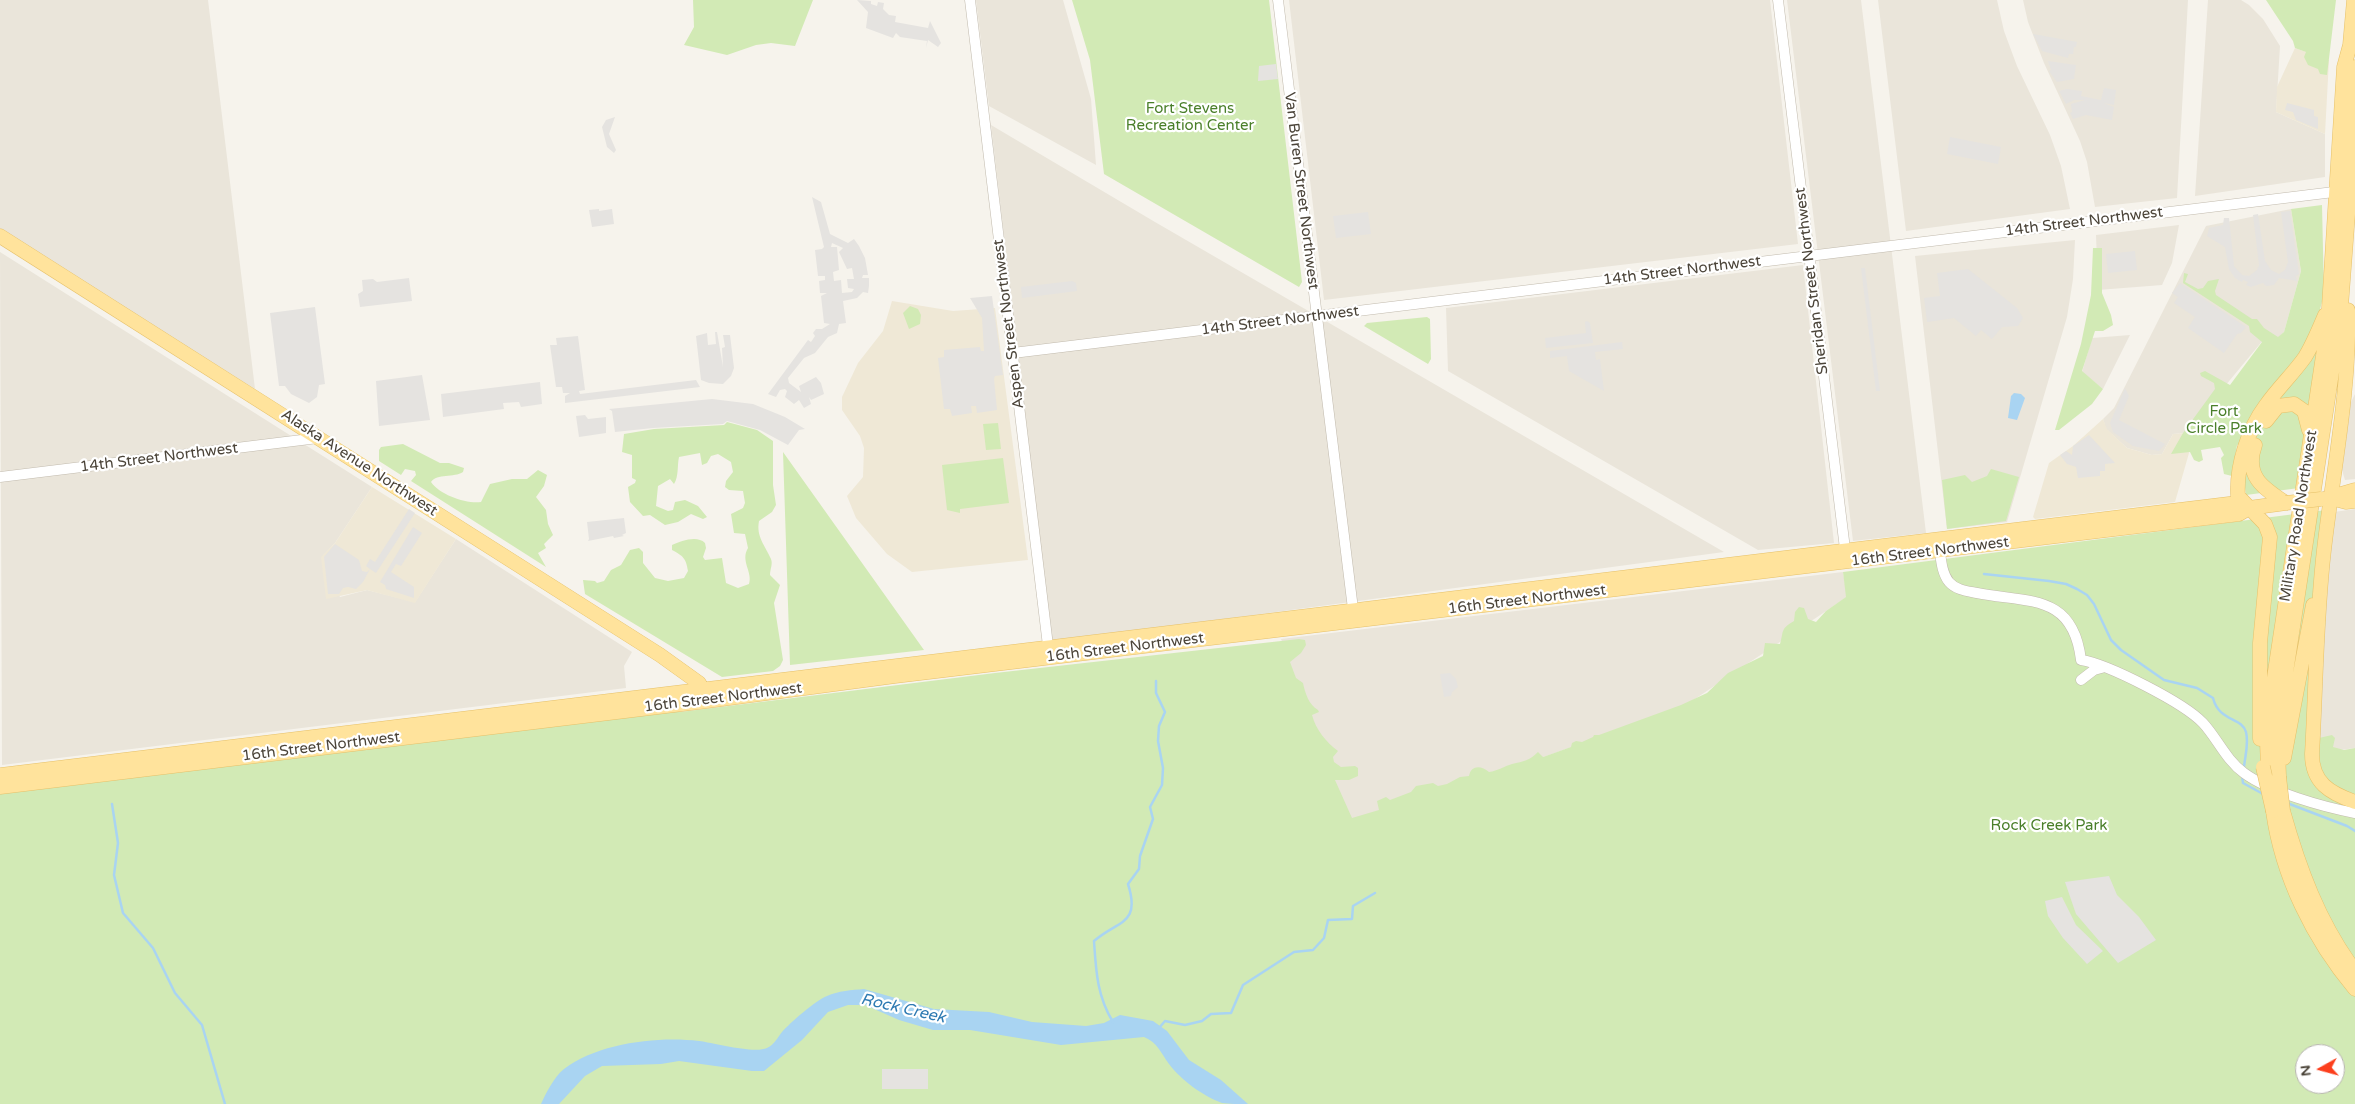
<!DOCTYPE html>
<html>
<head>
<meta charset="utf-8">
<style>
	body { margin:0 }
	#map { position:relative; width:2355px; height:1104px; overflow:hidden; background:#f6f3ec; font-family:"Varela Round",sans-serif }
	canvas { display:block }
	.north { position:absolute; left:2295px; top:1044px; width:50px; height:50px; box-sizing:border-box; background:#fff; border:1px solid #b7b4b0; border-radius:50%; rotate:263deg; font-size:14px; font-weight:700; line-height:20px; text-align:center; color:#4b4439 }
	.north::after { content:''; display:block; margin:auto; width:18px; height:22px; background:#fc3f1d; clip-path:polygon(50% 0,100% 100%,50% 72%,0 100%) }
</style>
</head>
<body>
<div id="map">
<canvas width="2355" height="1104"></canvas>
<div class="north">N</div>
</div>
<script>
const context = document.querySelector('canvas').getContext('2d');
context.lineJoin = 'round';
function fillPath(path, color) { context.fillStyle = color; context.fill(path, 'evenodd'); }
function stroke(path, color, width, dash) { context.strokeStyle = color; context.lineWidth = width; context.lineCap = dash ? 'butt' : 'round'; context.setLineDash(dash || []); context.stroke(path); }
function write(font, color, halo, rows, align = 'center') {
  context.font = font + ' "Varela Round",sans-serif'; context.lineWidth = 4.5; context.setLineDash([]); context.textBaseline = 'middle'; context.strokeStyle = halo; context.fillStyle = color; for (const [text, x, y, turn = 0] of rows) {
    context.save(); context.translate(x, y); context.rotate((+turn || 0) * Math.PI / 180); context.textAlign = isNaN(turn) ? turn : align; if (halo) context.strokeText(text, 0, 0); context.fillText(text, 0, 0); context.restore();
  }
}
const residential = new Path2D(`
	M0,0H208L255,389L0,231Z
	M976,0H1063L1091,99L1096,165L989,106Z
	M1289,0H1770L1798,244L1324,300Z
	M1787,0H1861L1926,533L1853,541Z
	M1878,0H1997L2004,31L2017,66L2050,135L2061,166L2070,209L1906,231Z
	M2023,0H2188L2177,198L2095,207L2087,162L2080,141L2044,63L2028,22Z
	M2208,0H2241L2249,5L2263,19L2280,46L2276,112L2325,134V177L2195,196Z
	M991,125L1155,222L1724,552L1052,642Z
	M2291,209L2301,271L2284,332L2278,338L2264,339L2186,433L2173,434L2162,454L2152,455L2127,448L2106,429L2103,419L2114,408L2206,226Z
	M2179,225L2172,263L2162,285L2098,290L2096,235Z
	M2075,240L2073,279L2067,317L2007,522L1947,529L1915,256Z
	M0,252L372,487L335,543L322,557L340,597L367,590L415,602L456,539L632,652L624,666L626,688L2,765Z
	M1803,265L1834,543L1758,550L1448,371L1446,308Z
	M2130,335L2103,389L2082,372L2092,338Z
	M2355,394V479L2345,480L2342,470L2351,402Z
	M2355,509V748L2326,752L2314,742L2321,697L2330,532L2334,512Z
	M1843,572L1847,597L1680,709L1347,826L1281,639Z`);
const education = new Path2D(`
	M2295,48L2329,60L2325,134L2276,112L2277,87Z
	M892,301L953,311L995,308L1028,560L912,572L887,554L856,518L847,496L863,477L864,448L860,436L842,410V397L858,363L883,331Z
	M2103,419L2107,429L2127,448L2152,455L2162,454L2173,434L2186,433L2189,453L2175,502L2035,519L2033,517L2049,463L2073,446Z
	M372,487L456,539L415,603L367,590L326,599L321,557L335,543Z`);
const green = new Path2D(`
	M693,0H813L795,46L771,43L756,45L727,55L684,45L694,27Z
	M1072,0H1269L1302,282L1299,287L1104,174L1090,60Z
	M2266,0H2336L2327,75L2320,74L2318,69L2308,65L2304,57L2306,52L2295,48L2293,41Z
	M2322,205L2324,294L2315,329L2242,444L2237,445L2232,476L2224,474L2221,458L2224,455L2220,447L2201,450L2203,460L2199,462L2194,460L2190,452L2171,454L2183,433L2215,389L2214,383L2201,376L2200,373L2205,371L2230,385L2262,342L2250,332L2249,326L2183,283L2184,273L2188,274L2185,282L2198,289L2203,288L2208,281L2219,279L2215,291L2216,295L2252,319H2257L2264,328L2278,337L2284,332L2301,271L2291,209Z
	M2093,248H2102V293L2111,315L2113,325L2103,331H2095L2082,371L2103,389L2092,404L2059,430H2055L2081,344L2091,295Z
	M910,306L918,309L921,315L920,324L909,329L903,313Z
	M1427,317L1430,319L1431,359L1428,364L1364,326L1367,323Z
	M2322,333L2299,488L2246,495L2243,474L2259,424Z
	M727,422L757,430L773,441V485L776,505L772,512L759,521C756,537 765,545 771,559C773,564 770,569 770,575L780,585L774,603L783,660L780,666L773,671L722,677L585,594L583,580L595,581L597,583L604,581L611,570L621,565L630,550L639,548L643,552V563L655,578L668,581L684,578L688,571C686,558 683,556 672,550V545C681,541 697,535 705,543L706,548L703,557L705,560L722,558L726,583L738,588L749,584C753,572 740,561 748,548L745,534L734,533L731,514L743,508L745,503L743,491L729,490L725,487L726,481L733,472L731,462L718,454L711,456L707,463L702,465L700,453L679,457C677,466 679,476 674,484L670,479L658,486L656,506L668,511L673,510L675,502L685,500L698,506L707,517L703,519L691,514L678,522L665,525L650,515L643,516L630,502L628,487L635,483L636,480L632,478V455L622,452L624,434L654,429L724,425Z
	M998,423L1001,449L986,450L983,424Z
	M403,444L440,463H449L464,468L463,472C454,478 437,473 431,482C440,495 466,504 481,502L490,484L512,479H527L538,470L547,475L544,486L536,497L546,510L548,524L553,535L544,544L546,548L538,553L546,567L411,481L416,475L415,471L405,469L401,475L379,461V450L381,447Z
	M783,452L924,650L790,665Z
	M1003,458L1009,503L960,509V513L947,510L942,465Z
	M1991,469L2019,477L2006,521L1947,529L1942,480L1965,475L1972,482L1987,476Z
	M2334,509L2330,532L2319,738L2332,735L2335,738L2333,747L2344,750L2355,748V1104H0V792L674,710L680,712L995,673L1299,639L1305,640L1306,645L1301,653L1290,662L1296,678L1303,683C1305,693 1309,705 1318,710L1319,712L1312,715C1316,730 1326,742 1338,751L1333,757L1334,762L1341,767L1355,766L1358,768V776L1349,780H1335L1352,818L1379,810L1377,801L1386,797L1390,800L1411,792L1416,786L1433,783L1438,786L1447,784L1460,777L1469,776C1471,765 1481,765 1489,772C1498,771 1504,766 1512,764C1524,761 1529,761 1538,752L1543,757L1571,747L1572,743L1576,741L1582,742L1593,737L1594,735H1599L1681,705L1707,693L1728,673L1763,656L1765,643L1780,644C1784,631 1780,629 1794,621L1795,612L1799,607L1804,608L1808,619L1816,622L1826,611L1846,597L1843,572ZM2305,1054H2335V1084H2305Z`);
const parking = new Path2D(`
	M857,0L871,1V4L877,6L878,2L884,3L883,9L889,15L896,16L895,22L928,28L930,21L941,43L938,47L928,40L926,48L927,41L900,37L896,33L893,38L866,28L868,12Z
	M2033,34L2077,42L2076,47H2074L2073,54H2069L2068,58L2042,51Z
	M2048,61L2076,65L2074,79L2057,82L2049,71L2051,70Z
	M1276,64L1278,79L1258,81L1259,66Z
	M2104,88L2116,90L2114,105L2103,103L2114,107L2112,120L2086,115L2073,119L2070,113L2072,112L2071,104L2085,100H2074L2066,104L2059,91L2067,89L2082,91L2081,96L2101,100Z
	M2287,103L2314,110V116L2318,117V129L2296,120L2293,112L2285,110Z
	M615,117L609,134L616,150L614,153L607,147L602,127L606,120Z
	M1950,137L2001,147L1998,164L1947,154Z
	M812,197L821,202L830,234L848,243L854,239L859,246L865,258L868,275H863L862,278H869V286L868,293L863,292L857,298L843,301L846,323L839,324L837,333L828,337L815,353L804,358L788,378L789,383L801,392L799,386L816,377L821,383L824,394L811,400L809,397L811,404L804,408L799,400L794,404L785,397L787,391L785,389L780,390L776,397L768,394L808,340L811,342L815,336L813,333L816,329H822L830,324L824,323L821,296L827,293H820L819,281L825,280V276H818L815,250L822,249L824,247ZM832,243L843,248L839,252L847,269L852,268L854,279H847L848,288L854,289L852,292L842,293L841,280L834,281L833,272L839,270L837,247H831Z
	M599,209V211L612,209L614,224L592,227L589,210Z
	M2290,211L2299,274L2296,276L2297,281L2279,278L2274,285L2266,286L2263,283L2251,287L2246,285L2248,282L2243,280L2242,282L2235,278L2229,269L2225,247L2207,236L2209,228L2223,225L2224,218H2229L2234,266L2242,275L2249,276L2257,270L2259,265L2253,215L2258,214L2265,261L2271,270L2279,274L2285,270L2288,262L2281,212Z
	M1368,212L1371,234L1336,238L1333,216Z
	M2135,251L2137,270L2108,273L2106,254Z
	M1861,268H1865L1880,391H1876Z
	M1968,269L2017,308L2023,318L2018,326L2002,327L1992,339L1981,330L1976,336L1954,318L1927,322L1924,298L1940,296L1937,273Z
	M409,278L412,301L360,307L358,294L363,291L362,280L373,279L377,282Z
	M1072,281L1076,283L1077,291L1022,298L1021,287Z
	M2180,283L2246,327L2241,333L2237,334L2224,353L2188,328L2195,317L2174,303L2178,297L2172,293Z
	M992,296L1003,375L995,376L994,379L997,410L977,413L976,406H971L972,413L952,416L950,409H944L938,358L944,357V350L980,347L981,351H984L982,318L970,298Z
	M315,307L325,384L319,385L317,397L309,403L291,394L285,386H279L270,313Z
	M1587,321L1590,323L1593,343L1546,348L1545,338L1586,333L1585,322Z
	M715,332H717L723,367L722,348L725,347L723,335H730L734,368L731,376L723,384L709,383L701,380L696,336L707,333L708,345L716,344Z
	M578,336L585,390L579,391L580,394L696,380L700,387L565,403V396L570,393H563L562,387H556L550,345H557L556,338Z
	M1622,342L1623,349L1595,352L1596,360L1600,359L1604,391L1569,371L1567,356L1550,358V351Z
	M422,375L430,420L379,426L376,381Z
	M540,382L542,404L521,407L519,402L503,403L504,409L443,417L441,394Z
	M2125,388L2129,396L2119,420L2165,444L2159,451L2133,446L2113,432L2110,423Z
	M712,399L753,404L785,417L805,429L799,430L788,445L760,430L727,421L723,424L653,428L615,432L612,411L609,409Z
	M585,415L588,419L606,417V433L579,437L576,416Z
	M2089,435L2115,463L2105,464V471H2100V476L2078,478L2076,467L2067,464L2060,455L2066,451L2072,455L2073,446Z
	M409,509L415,513L376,573L370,569L363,582L356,589L348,587L343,588L339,594H328L324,557L335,544L359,560L362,571L367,572L370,569L366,566L370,559L375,562Z
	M624,518L626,533L622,535L624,536L614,538L613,536L588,541L589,539L587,522Z
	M413,527L422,533L401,566L396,564L391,572L414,587V598L386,589L385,585L380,582Z
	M1450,673L1456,679L1458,687L1452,692L1451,696L1444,697L1440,674Z
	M2109,876L2117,895L2139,917L2156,940L2118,963L2076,914L2065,882Z
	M2062,897L2076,925L2103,951L2087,964L2063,938L2048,916L2045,901Z
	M882,1069H928V1089H882Z`);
const water = new Path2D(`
	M2014,393L2021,394L2025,398L2017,420L2008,418L2011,396Z
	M864,989L934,1009L989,1012L1032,1022L1086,1026L1104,1023L1120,1015L1153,1021L1167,1031L1189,1060L1221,1080L1248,1104C1240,1104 1229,1104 1222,1103C1203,1096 1181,1080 1169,1064C1161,1053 1157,1042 1144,1037L1061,1045L970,1030H933L899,1020L865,1005H848L828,1012L802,1040L764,1071H752L679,1061L661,1064L602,1066L585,1076L559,1104H541C546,1093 554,1077 564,1069C598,1043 658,1036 699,1041C715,1043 754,1054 767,1048C775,1044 777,1038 782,1032C791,1022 815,1001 827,996C838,991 852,990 864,989Z`);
const stream = new Path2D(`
	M1984,574L2049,581L2066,584L2077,589L2087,595L2094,604L2111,640L2121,650L2164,680L2197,688L2213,698C2219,722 2242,717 2246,732C2249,744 2245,756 2244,767
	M2242,775L2243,783L2263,794
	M2287,803L2347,826L2355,831
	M112,804L118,843L114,875L123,913L153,948L175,993L202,1025L225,1104
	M1113,1022C1097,996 1096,971 1094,941C1118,920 1141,925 1128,884L1139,869L1140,856L1153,819L1150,807L1162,785L1163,768L1158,741L1159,726L1165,712L1156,693V681
	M1159,1028L1165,1021L1185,1025L1202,1021L1211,1014L1231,1013L1243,985L1294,952L1313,950L1324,938L1328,920L1352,919L1353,906L1375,893`);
const minor = new Path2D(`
	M970,0L1049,654
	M1278,0L1354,617
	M1778,0L1846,557
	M1013,353L2342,191
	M0,477L318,438
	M1939,545C1941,557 1941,572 1949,582C1956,590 1967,591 1977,593C2028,603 2073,593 2081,660C2108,664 2184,703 2203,723C2217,738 2226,760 2244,773C2270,792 2323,807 2355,813
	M2081,680L2094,670L2105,667`);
const major = new Path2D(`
	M0,236L660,655L699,683L706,695
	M2348,310C2350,390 2333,471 2324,550C2316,618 2316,687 2312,754C2312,783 2330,793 2355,802
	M2266,421L2278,406L2294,404L2304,411L2309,430
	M2255,445C2244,476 2263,488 2286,503
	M2331,498L2346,502L2355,501
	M2324,499L2355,490
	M2260,739V643L2270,537L2265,524L2238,496C2236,466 2248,429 2266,405C2278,388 2293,374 2305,357C2313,344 2319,329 2325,315
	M2284,758L2313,605
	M2268,769L2267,741L2272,691L2328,323L2344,67L2350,45L2354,0
	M0,775L2237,503L2249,508
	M2279,777L2278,750L2283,692L2340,320L2351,174L2352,114L2355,67
	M0,787L707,701L895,676L2239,514L2249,508L2286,503
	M2273,811C2282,876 2313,939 2355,989
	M2283,811C2299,868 2319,923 2355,971`);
const majorBridge = new Path2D(`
	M2286,503L2321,499
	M2263,767L2273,811
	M2279,777L2283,811`);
const parkNames = [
	["Fort Stevens",1190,109],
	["Recreation Center",1190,126],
	["Fort",2224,412],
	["Circle Park",2224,429],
	["Rock Creek Park",2049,826]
];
const streetNames = [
	["Van Buren Street Northwest",1301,191,83],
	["14th Street Northwest",2084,222,-7],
	["14th Street Northwest",1682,271,-7],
	["Sheridan Street Northwest",1812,281,-97],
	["14th Street Northwest",1280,321,-7],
	["Aspen Street Northwest",1009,324,-97],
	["14th Street Northwest",159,458,-7],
	["Alaska Avenue Northwest",359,463,33],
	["Military Road Northwest",2299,516,-81],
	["16th Street Northwest",1930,552,-7],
	["16th Street Northwest",1527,600,-7],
	["16th Street Northwest",1125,648,-7],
	["16th Street Northwest",723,698,-7],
	["16th Street Northwest",321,747,-7]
];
const waterNames = [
	["Rock Creek",903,1009,13]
];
fillPath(residential, '#eae5da');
fillPath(education, '#efe8d6');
fillPath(green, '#d2eab5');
fillPath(parking, '#e5e3e0');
fillPath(water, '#a9d4f2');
stroke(stream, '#a9d4f2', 2.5);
stroke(minor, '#c2bbae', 11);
stroke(major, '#e6c16a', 15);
stroke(minor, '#fff', 10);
stroke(major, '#ffe39c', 14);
stroke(majorBridge, '#e6c16a', 15, []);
stroke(majorBridge, '#ffe39c', 14);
write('15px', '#4a7f2a', '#fff', parkNames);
write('15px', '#4b4439', '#fff', streetNames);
write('italic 16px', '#2e7ab2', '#fff', waterNames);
</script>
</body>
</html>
